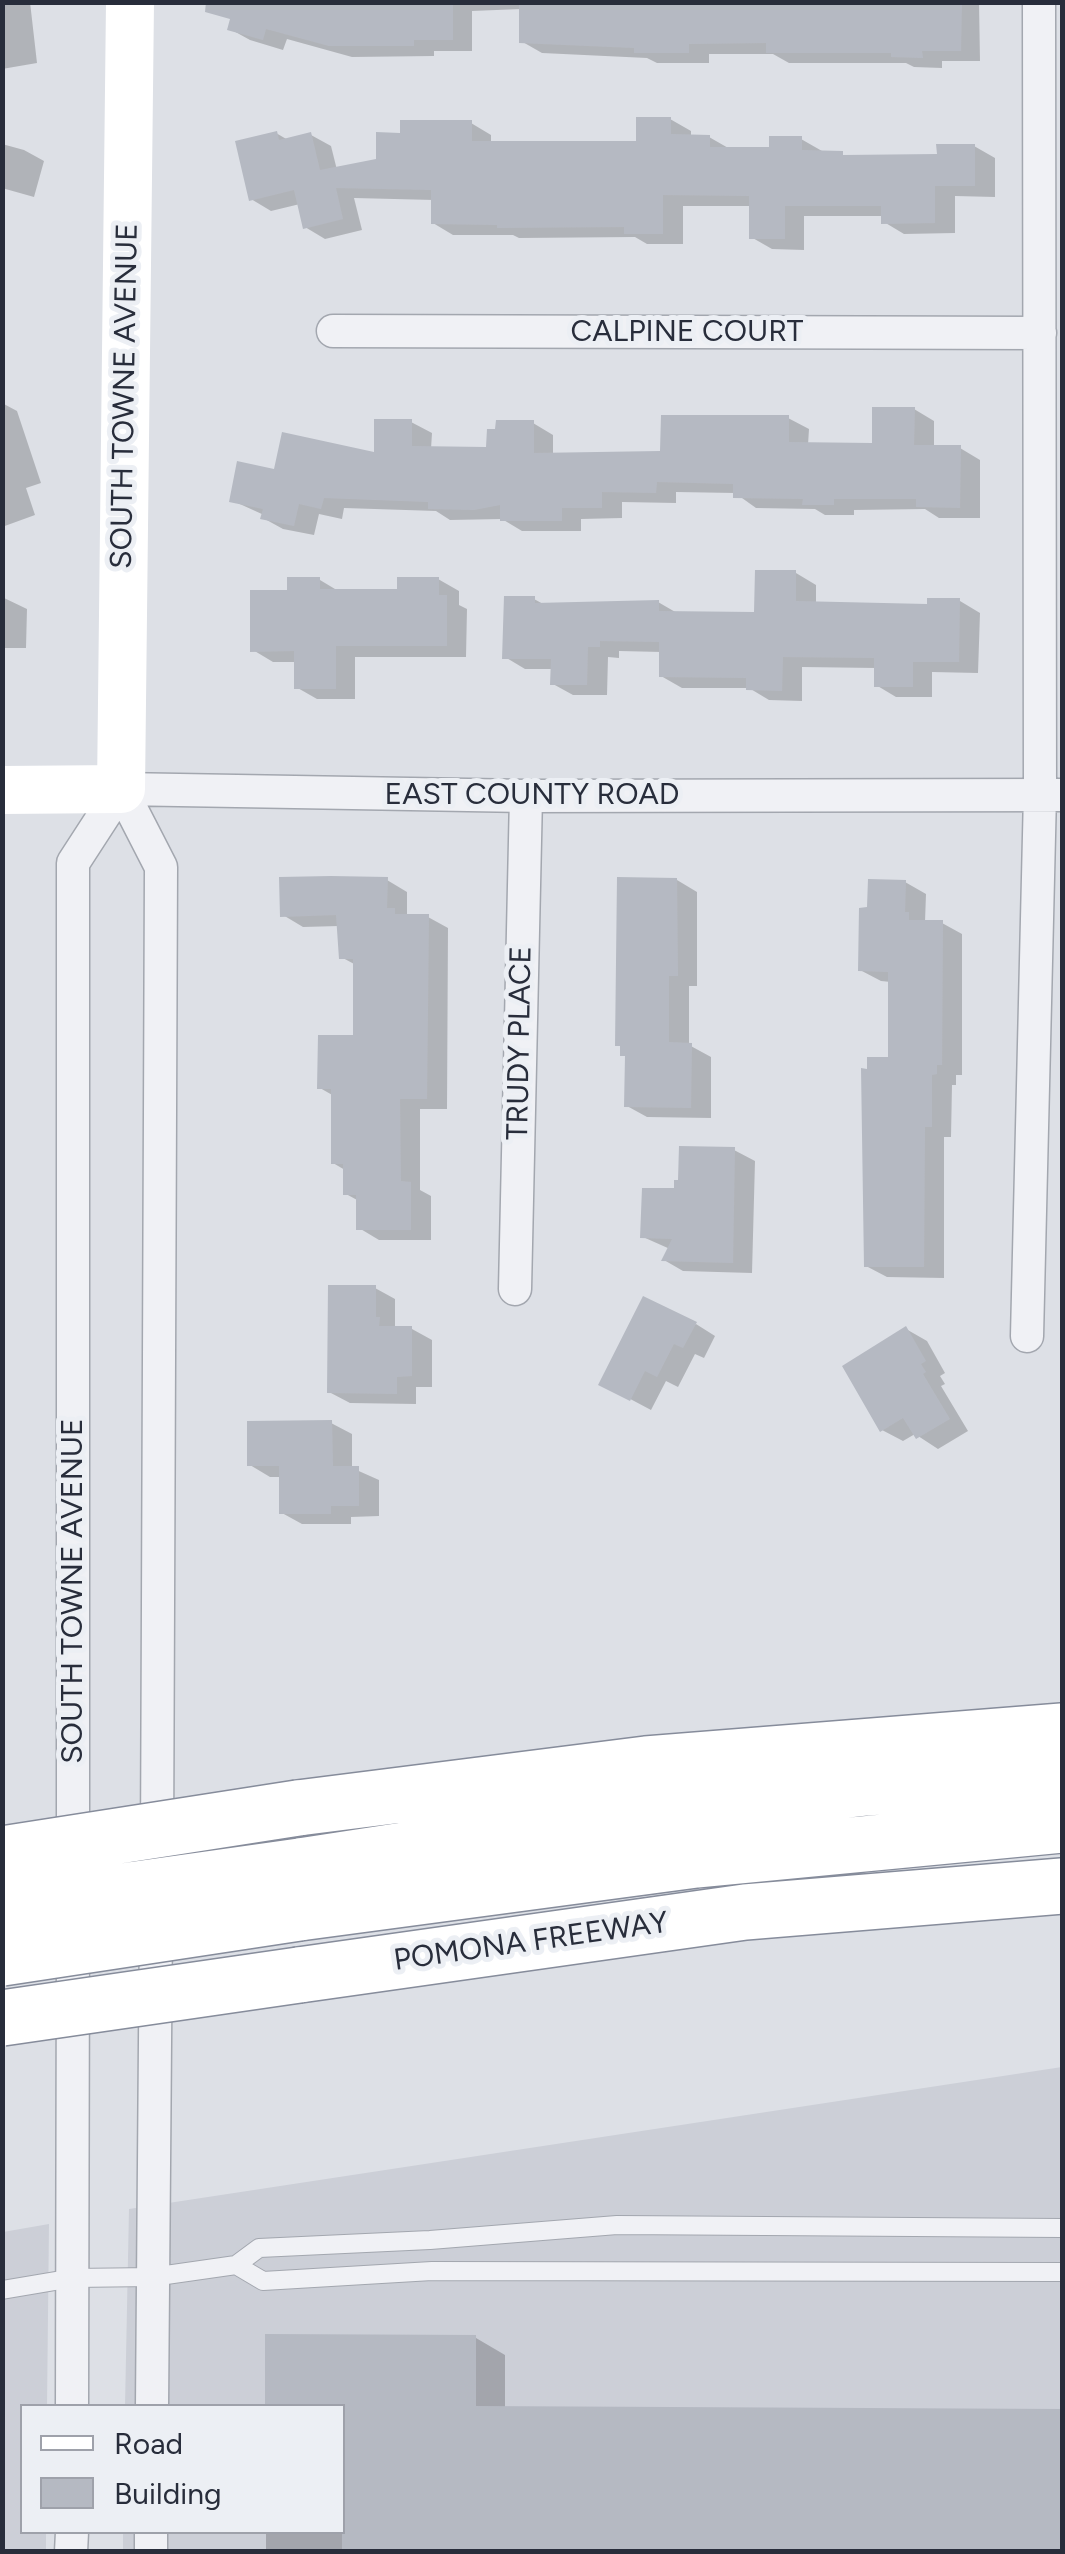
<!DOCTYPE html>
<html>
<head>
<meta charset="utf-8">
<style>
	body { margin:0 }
	#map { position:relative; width:1065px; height:2554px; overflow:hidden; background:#dde0e6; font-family:Figtree,sans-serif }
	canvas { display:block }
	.frame { position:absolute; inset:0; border:5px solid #282d3b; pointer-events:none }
	.legend { position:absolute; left:20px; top:2404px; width:325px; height:130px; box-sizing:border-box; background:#eceff4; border:2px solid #9ea1aa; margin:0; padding:12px 18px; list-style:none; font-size:30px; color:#282d3b }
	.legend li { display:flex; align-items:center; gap:20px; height:50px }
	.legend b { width:50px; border:2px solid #9ea1aa }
</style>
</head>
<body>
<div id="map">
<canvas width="1065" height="2554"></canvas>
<div class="frame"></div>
<ul class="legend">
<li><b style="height:12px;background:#fff"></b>Road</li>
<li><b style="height:28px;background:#b5b9c2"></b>Building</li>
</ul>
</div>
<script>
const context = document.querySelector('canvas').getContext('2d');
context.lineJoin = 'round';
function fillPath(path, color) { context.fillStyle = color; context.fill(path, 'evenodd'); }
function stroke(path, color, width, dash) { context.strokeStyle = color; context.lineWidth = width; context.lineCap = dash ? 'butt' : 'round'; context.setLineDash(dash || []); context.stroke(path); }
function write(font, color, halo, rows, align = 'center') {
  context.font = font + ' Figtree,sans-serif'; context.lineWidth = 10; context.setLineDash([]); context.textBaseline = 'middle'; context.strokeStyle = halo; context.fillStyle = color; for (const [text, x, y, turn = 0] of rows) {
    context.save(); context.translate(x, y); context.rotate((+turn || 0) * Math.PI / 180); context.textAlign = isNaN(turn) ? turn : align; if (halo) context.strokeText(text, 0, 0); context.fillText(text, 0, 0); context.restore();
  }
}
const built = new Path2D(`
	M1062,2067V2551L123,2552V2532H342V2406H125L129,2209Z
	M49,2224L47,2406H22V2532H46V2551L3,2552V2232Z`);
const shadow = new Path2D(`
	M2,2H30L37,63L2,69Z
	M237,2H979L980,61H942V68L914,67L906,63H789L773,54H709V63H657L647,58L542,53L521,41V9L472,11V51H434V56L352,57L287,39L283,50L250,40L230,29Z
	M670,119L691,131V137H709L730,149H772L801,139L822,151L849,157L939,156L974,146L995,158V197L955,196V233L904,234L884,222V216H804V250L772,249L751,237V206H683V244H647L635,237L519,238L513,235H453L433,223L434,200L354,198L362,230L325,239L305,227L300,204L271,211L251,199L276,133L288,140L311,135L331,146L337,170L378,161L402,135L471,123L491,135V143H639Z
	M2,144L24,150L44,161L34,197L2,188Z
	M2,403L17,411L41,483L26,488L35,515L2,527Z
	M914,409L934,421V448H960L980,460V518H939L925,509L854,510V515H825L815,509L756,508L735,493L676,492V503L622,502V518L581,519V531H522L502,519L450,520L436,511L344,508L342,519L319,514L314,535L283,529L263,518L264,515L231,500L276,472L376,455L411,422L432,433L431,449L488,450L533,423L553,435V456L663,454L788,418L809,429L808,445H874Z
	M796,573L816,585V604L929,607L960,601L980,613L978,673L932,672V697H896L876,685V668L802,667V701L769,700L749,688H682L661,676L662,652L619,651V658L608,657L607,695H573L553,684V669H525L505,657L534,599L545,605L658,602L677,613L757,614Z
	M438,579L459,591V605L467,609L466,657H355V699H317L296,687L297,662H273L253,650L290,593L320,580L340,592H399Z
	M2,597L27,609L26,648H2Z
	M387,880L407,892V916L428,917L448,928L447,1109H420V1190L431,1196V1240H379L359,1228V1201L346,1194L345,1170L333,1163L334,1096L320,1088L355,1037L356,965L341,957L339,926L303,927L283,915Z
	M677,880L697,892V986H689V1045L711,1057V1118L647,1117L627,1106Z
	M905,882L926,894L925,922L942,923L962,934V1075H956V1085H952L951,1137H944V1278L887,1277L866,1266L891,1059V982L881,981L860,970L870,910Z
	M734,1150L755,1161L752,1273L683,1271L664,1260L670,1249L643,1237L676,1191Z
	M375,1288L395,1299V1328L412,1329L432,1340V1387H416V1404L350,1403L329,1392Z
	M696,1324L715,1336L704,1358L695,1354L678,1387L666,1381L651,1410L602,1384Z
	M906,1329L927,1341L945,1373L940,1376L945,1384L941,1386L968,1431L938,1449L915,1434L903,1441L882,1430Z
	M331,1423L352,1434V1468L379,1480V1516L351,1517V1524H302L282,1513V1477H270L250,1465Z
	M267,2337L476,2338L505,2355V2409L1062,2412V2552H266V2532H342V2406H267Z`);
const building = new Path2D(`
	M206,2H453V40H414V46H329L266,29L263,40L227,30L230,19L205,12Z
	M519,2H962L961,51H922L923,58L891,57V53H766V43L689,44V53H634V48L519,43Z
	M636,117H671V134L710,135V147H769V136H802V150L843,151V155L937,154L936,144H975V186H935V223L881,224V206H785V239H749V196L663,195V234H624V227L497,228V225L431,224V190L336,188L343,219L303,229L294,190L249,201L235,141L277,131L279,140L311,132L320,170L376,159V132L400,133V120H472V141H636Z
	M872,407H915L914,445H961L960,508L916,507V499H834V505H802L803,499L733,498V484L657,482L656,493L602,492V508H562V521H500V505L474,510L428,509V502L324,498L321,509L299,504L294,526L260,519L263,509L229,502L237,461L274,469L282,432L374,452V419H412V446L486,447L487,429H495L496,420H534V453L660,451L661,415H789V442L872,443Z
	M755,570H796V601L927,604V598H960L959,662H913V687H874V658L783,657L782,691L746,690V678L659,677V642L600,641V647H588L587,685H550L551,659H502L504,596H535V603L659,600V611L754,612Z
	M287,577H320V589H397V577H439V595H447V646H336V689H294V651L250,652V590H287Z
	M331,876L388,877L387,908H395V914H429L427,1099H400L401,1181L411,1182V1230H356V1195H343V1164H331V1089H317L318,1035H353V959H339L336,915L280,917L279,877Z
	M617,877L677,878L678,976H669V1042L692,1043L691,1108L624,1107L625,1056H620V1046H615Z
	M868,879L906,880L905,912H909V920H943L942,1065H937V1074L932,1075V1127H925L924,1267H864L861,1068L867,1069V1057H888V972L858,971L859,908L867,907Z
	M679,1146L735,1147L733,1263L661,1261L672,1239L640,1238L642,1188H674V1180H678Z
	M328,1285H376V1317H380L379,1326H412V1376L397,1377V1394L327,1393Z
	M643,1296L697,1322L683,1348L674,1344L657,1377L645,1371L630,1401L598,1385Z
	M906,1326L926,1361L921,1364L926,1372L923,1374L950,1419L916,1439L903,1418L880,1432L842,1366Z
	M332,1420L333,1466H359V1506H331V1514H279V1466H247V1421Z
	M265,2334L476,2335V2406L1062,2409V2552H342V2406H265Z`);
const lane = new Path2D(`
	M236,2265L263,2281L432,2271L1062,2272
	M2,2290L73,2278L152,2277L236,2265L259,2248L430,2240L617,2225L1062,2228`);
const street = new Path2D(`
	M333,331L1040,333
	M121,789L161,867L157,1847
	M121,789L526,796L1061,795
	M515,1289L526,796
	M1027,1336L1040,794L1039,2
	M73,1856V863L121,789
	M72,2406L73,1930
	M152,2406L156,1921
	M71,2552L72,2532
	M151,2552V2532`);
const secondary = new Path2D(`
	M2,790L121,789L130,2`);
const highway = new Path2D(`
	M298,1808L646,1764L1062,1731
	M300,1866L633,1815L866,1788L1062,1774
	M299,1913L696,1860L1062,1825
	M299,1975L745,1912L1062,1886`);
const highwayBridge = new Path2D(`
	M2,1854L298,1808
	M2,1908L300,1866
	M2,1958L299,1913
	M2,2018L299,1975`);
const streetNames = [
	["CALPINE COURT",687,332],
	["SOUTH TOWNE AVENUE",125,396,-89],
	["EAST COUNTY ROAD",532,795],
	["TRUDY PLACE",520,1043,-89],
	["SOUTH TOWNE AVENUE",73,1591,-90],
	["POMONA FREEWAY",531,1942,-8]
];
fillPath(built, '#cccfd7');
fillPath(shadow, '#0003');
fillPath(building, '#b5b9c2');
stroke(lane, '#a3a7af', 20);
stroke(street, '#a3a7af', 35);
stroke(highway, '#868c9b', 58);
stroke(lane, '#f0f1f5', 18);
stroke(street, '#f0f1f5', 32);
stroke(secondary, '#fff', 48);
stroke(highway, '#fff', 55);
stroke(highwayBridge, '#868c9b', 58, []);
stroke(highwayBridge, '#fff', 55);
write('30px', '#282d3b', '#eceff4', streetNames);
</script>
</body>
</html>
